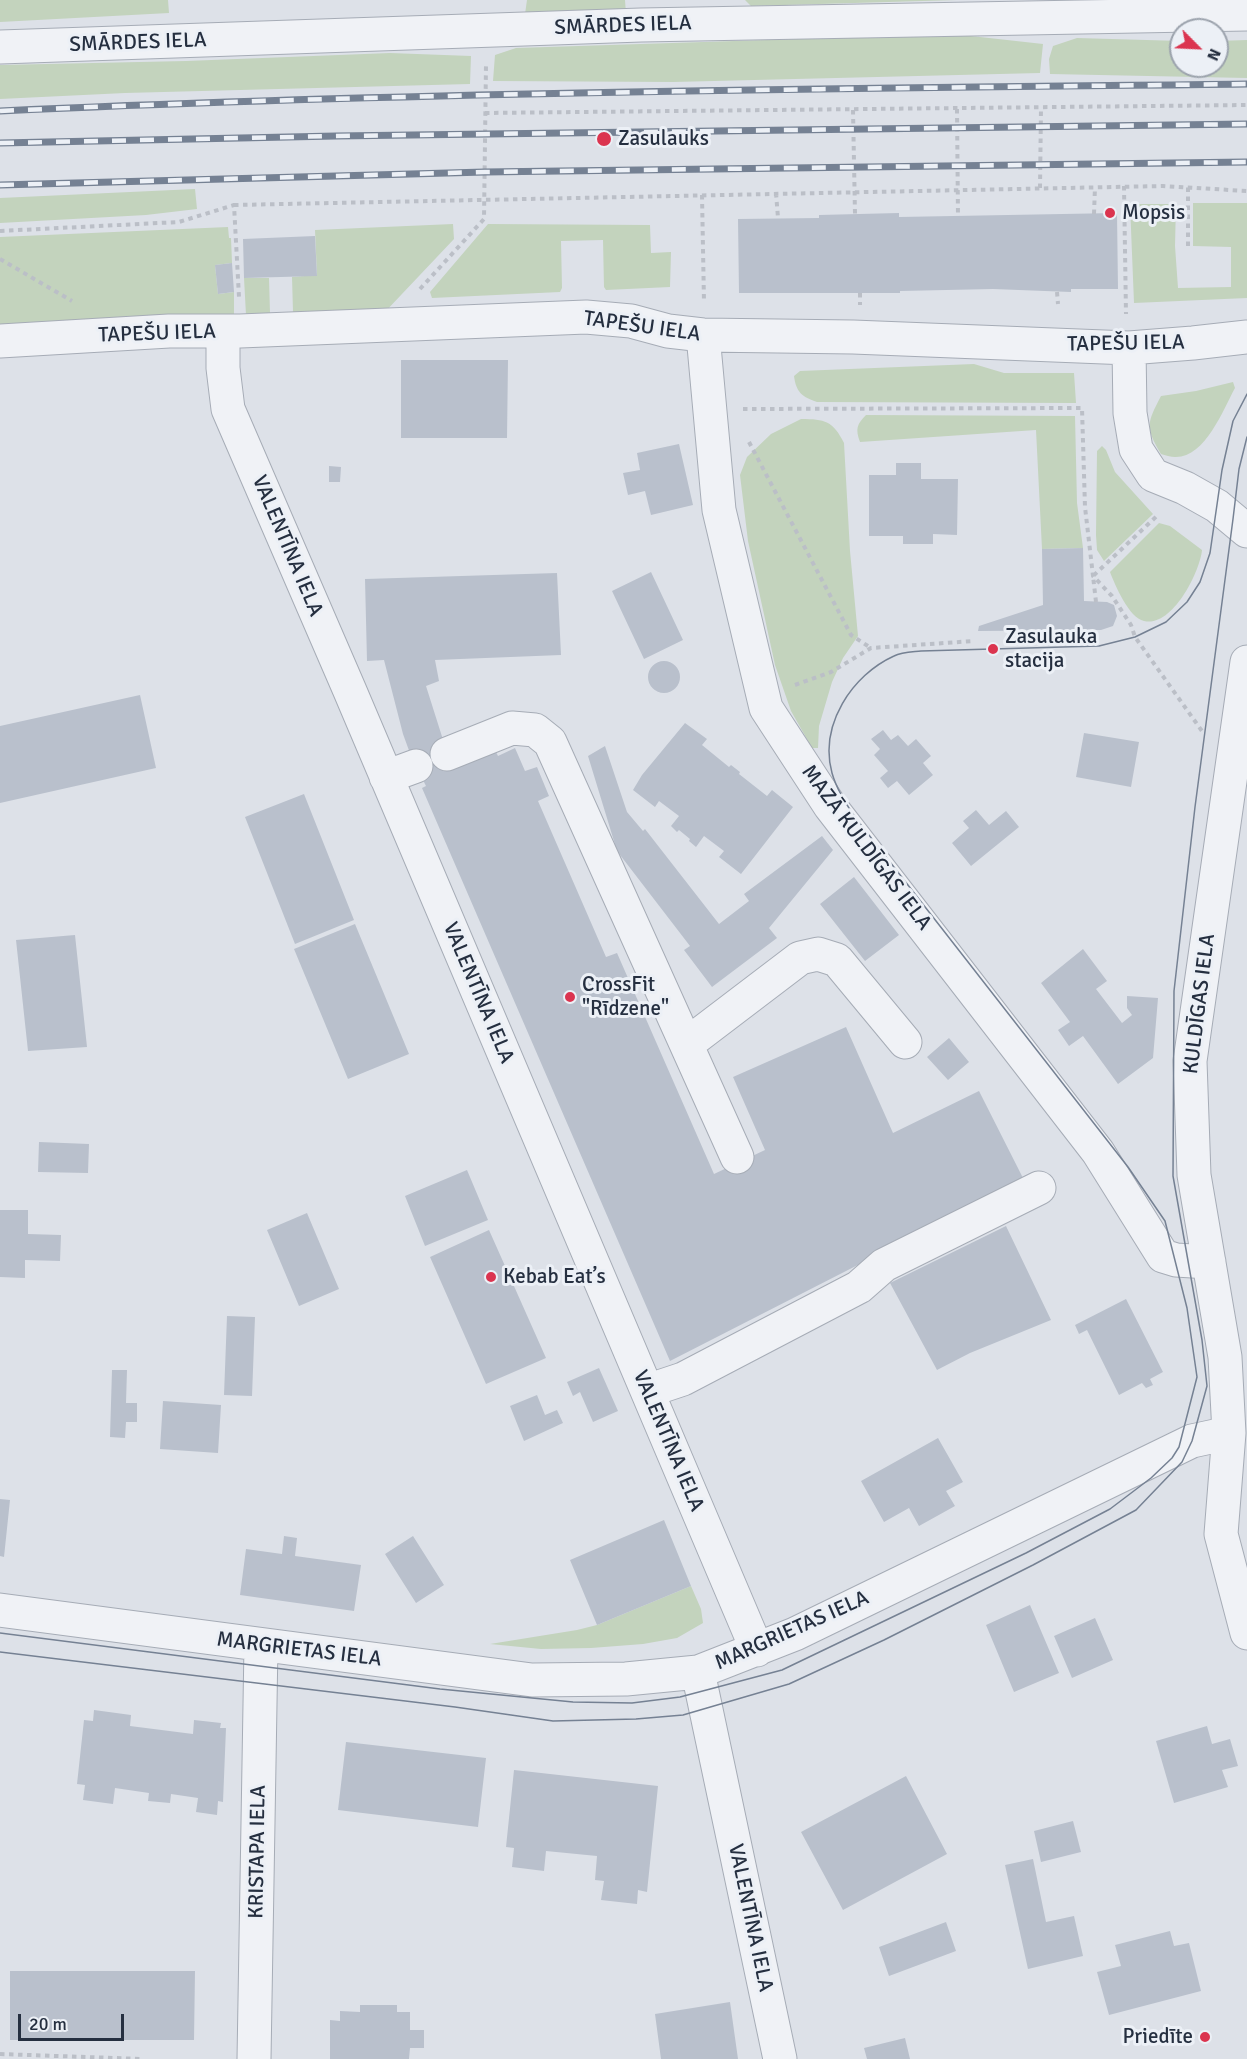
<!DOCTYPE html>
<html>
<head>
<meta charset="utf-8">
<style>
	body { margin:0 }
	#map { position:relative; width:1247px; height:2059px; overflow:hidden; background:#dde1e8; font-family:Signika,sans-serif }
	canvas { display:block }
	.north { position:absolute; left:1169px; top:18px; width:60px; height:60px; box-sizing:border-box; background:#ecf0f6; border:2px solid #9ca3ad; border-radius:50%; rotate:114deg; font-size:16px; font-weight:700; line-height:24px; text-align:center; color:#252f40 }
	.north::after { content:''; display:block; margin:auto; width:21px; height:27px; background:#db344f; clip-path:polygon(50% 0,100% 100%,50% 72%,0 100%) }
	.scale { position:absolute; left:18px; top:2014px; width:106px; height:27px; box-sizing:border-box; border:3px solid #252f40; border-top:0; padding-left:8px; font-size:18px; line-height:21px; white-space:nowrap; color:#252f40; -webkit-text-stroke:4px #ecf0f6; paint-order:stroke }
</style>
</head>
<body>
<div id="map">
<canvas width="1247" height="2059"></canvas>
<div class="north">N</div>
<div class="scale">20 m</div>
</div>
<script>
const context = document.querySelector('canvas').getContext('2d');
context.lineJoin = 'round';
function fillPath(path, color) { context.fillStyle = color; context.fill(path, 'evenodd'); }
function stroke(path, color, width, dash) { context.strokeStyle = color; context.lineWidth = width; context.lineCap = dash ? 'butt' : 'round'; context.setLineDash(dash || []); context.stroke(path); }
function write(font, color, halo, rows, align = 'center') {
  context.font = font + ' Signika,sans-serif'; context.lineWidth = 6; context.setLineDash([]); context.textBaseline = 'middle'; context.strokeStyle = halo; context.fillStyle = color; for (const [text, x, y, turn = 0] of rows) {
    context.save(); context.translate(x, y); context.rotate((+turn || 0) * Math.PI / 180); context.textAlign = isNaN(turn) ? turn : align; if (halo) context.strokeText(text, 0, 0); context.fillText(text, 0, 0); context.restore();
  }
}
const green = new Path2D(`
	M0,0H168L169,13L0,22Z
	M527,0H625L626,14L524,21Z
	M745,0H957L751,6Z
	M953,34L1043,44L1040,73L673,82L493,81L495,55L516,48Z
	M1077,38L1181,41V66H1217V41L1247,40V78L1050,74L1049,59L1053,46Z
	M390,53L471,56L470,84L125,93L0,99V65L186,61Z
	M195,189L197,209L146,215L0,223V198Z
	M1193,203H1247V298L1134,303L1130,204H1176L1175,246L1178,288L1231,287V247L1193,246Z
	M453,224L454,239L384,313L293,312L292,277L317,275L315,230Z
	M488,224L650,225L651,253L671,252L670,287L606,290L604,287L603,240L561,241L562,288L560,292L432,298L430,292Z
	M228,227L229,238H231L232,263L215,265L218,294L234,292V314L0,329V237Z
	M244,278H269L270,313L246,315Z
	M974,364L1004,373H1074L1076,403L817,402C802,397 796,392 794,376L800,371Z
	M1233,382L1235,388C1223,410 1205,458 1175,457C1171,457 1165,455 1161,454C1145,427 1147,423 1161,396L1196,391Z
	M866,415L1075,416L1077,503L1083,548L1042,549L1036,430L860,442C855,429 857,424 866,415Z
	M801,419C825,419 833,421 844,443L850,551L858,636L843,658L832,682L819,726L818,748H812L791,711L775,665L748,541L740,475L747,457L771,434Z
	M1102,446L1106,450L1115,472L1153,514L1104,561L1097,550L1096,535L1097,451Z
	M1159,523L1170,526L1202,550C1200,572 1172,628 1144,621C1129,618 1115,585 1110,572Z
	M691,1586L701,1609L703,1623L677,1638L643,1644L591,1648L541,1649L490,1644L577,1630L597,1625Z`);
const building = new Path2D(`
	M899,213V217L1117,213L1118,289H1071V292L993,289L900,291V293H739L738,219L819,218V215Z
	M315,236L317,276L244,278L243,239Z
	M232,263L234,292L218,294L215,265Z
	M401,360H508L507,438H401Z
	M679,444L693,505L651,515L645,491L628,495L623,473L640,470L637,453Z
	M896,463H921V479H958L957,535L933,534V544H903V536H869V475H896Z
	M329,466L341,467L340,482H329Z
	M1083,548L1084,601L1107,602L1114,605L1117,616L1113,626L1101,630L978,631L979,626L1043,605L1042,549Z
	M651,572L683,640L644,659L612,591Z
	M557,573L561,655L435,660L439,681L426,686L451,765L494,748L498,756L515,748L525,771L537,767L549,796L538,801L606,957L617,953L714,1174L765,1150L733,1077L846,1027L893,1133L979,1091L1024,1180L670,1361L422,788L426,786L411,756L403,734L384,660L367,661L365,579Z
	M648 677a16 16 0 1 1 32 0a16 16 0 1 1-32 0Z
	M140,695L156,768L0,803V726Z
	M685,723L707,739L702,745L729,767L731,765L740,772L739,774L767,796L772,790L793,807L741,874L719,857L724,851L704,836L696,847L689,841L690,839L679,830L677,832L671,826L679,816L659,801L655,807L633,790L642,775Z
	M883,730L891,740L898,735L908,746L916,739L931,756L923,763L933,775L909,795L897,781L888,788L880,778L888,771L874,755L880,749L871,739Z
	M1084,733L1139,742L1131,787L1076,777Z
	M605,746L627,812L643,831L645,829L719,924L749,901L744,894L822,836L833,850L769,928L777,938L712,987L684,950L690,946L617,851L588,756Z
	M304,794L354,920L295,944L245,817Z
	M976,810L989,825L1006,811L1019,827L971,866L952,843L969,828L963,821Z
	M854,877L899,935L865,961L820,904Z
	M355,924L409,1054L348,1079L294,949Z
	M75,935L87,1047L28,1051L16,940Z
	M1083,949L1107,981L1096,989L1122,1023L1132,1015L1127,1008V996L1158,998L1153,1058L1118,1084L1083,1036L1069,1046L1058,1030L1070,1022L1041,983Z
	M949,1038L969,1062L948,1080L927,1057Z
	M39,1142L89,1144L88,1173L38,1172Z
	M467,1170L488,1220L425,1246L405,1196Z
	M0,1210H28V1234L61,1235L60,1261L25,1260V1278L0,1277Z
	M307,1213L339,1289L299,1306L267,1230Z
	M1006,1226L1051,1320L970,1353L937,1370L890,1283Z
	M489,1230L546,1358L486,1384L430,1257Z
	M1126,1299L1163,1372L1150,1379L1153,1385L1146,1388L1142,1383L1119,1395L1087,1330L1079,1334L1075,1325Z
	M227,1316L255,1317L252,1396L224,1395Z
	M599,1368L618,1411L593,1422L580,1392L573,1396L567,1382Z
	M112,1370H127L126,1403H137V1422H126L125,1438L110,1437Z
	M537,1395L545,1415L557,1410L563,1423L524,1441L510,1406Z
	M163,1401L221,1405L218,1453L160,1449Z
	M938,1438L963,1482L946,1491L955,1506L919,1526L909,1508L884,1522L861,1481Z
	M0,1499L10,1500L4,1557L0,1556Z
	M664,1520L691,1586L597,1625L570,1560Z
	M284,1536L297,1538L295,1556L361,1565L354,1611L240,1595L246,1549L282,1554Z
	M413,1536L444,1585L416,1603L385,1554Z
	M1030,1605L1059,1673L1014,1692L986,1625Z
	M1095,1618L1113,1660L1072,1678L1054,1636Z
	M94,1710L131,1715L130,1726L193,1734L194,1720L221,1723L220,1728H226L223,1802L218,1801L217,1815L196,1812L198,1798L171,1794L170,1803L148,1801L149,1793L115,1788L113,1804L83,1800L85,1785L77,1784L84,1720L93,1721Z
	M1207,1726L1212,1744L1230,1739L1238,1766L1222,1770L1228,1787L1174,1803L1156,1741Z
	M346,1742L486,1758L478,1827L338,1810Z
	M514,1770L658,1786L647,1892L638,1890L637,1904L601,1900L604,1881L595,1880L597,1856L546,1851L544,1871L512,1867L514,1848L506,1847Z
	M906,1776L947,1854L843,1910L801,1832Z
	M1073,1821L1081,1852L1041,1862L1034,1831Z
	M1033,1859L1046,1922L1074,1916L1083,1956L1028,1969L1005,1865Z
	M946,1922L956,1951L889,1976L879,1947Z
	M1170,1931L1174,1946L1189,1943L1201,1991L1109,2015L1097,1972L1121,1966L1115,1945Z
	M10,1971H195L194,2040H10Z
	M730,2002L738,2059H661L655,2014Z
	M360,2005H397V2012H410V2030H424V2048H410L409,2059H330V2020L340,2021V2011L360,2012Z
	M905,2038L910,2059H867L864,2048Z`);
const path = new Path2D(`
	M957,109L958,217
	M853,110L855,214
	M485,113L1247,105
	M1124,186L1126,314
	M1040,188L1041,108
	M776,193L778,218
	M702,195L704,302
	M234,205L1163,186L1247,191
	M1094,214L1095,187
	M0,231L179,222L234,205L239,297
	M1188,246V187
	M0,259L72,301
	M420,289L484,219L486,64
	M1057,292L1058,304
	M860,293V305
	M743,409L1082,408L1085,507L1093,576L1112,596L1131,625L1135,637L1202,731
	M749,442L851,635L871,648
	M1096,602L1093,576L1159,514
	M1094,637L1095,630
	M795,685L831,672L871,648L974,641
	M0,2054L143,2059`);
const minor = new Path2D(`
	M0,47L641,25L1247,14
	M223,331V368L228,409L350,691L757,1650
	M703,335L719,510L766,708L830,806L1098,1152L1163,1256L1176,1260L1209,1262
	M0,341L169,331H240L586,317L631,321L668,331L703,335L853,337L1129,348L1193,343L1247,337
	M1129,348L1130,413L1136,449L1153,475L1185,488L1217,506L1247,531
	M1247,662L1190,1061L1194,1175L1225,1357L1229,1433L1221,1534L1247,1633
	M447,754L512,728L535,730L550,742L737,1157
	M386,777L416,766
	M687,1044L800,958L818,954L837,960L905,1042
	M647,1391L683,1379L859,1287L884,1265L1039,1188
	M0,1610L532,1680L626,1679L698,1672L795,1634L1192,1441L1229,1433
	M698,1672L780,2059
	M254,2059L261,1645`);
const tram = new Path2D(`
	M0,1633L440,1689L573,1702L632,1703L680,1697L782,1670L1026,1553L1110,1509L1151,1478L1172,1458L1179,1447L1197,1377L1187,1308L1165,1221L1128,1167L858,821C847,806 837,791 832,773C819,725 852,675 894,656C902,652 913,652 921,651L1099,646L1135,637L1166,622L1187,602L1200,582L1210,553L1222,470L1233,421L1247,394
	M0,1652L455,1707L553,1721L636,1719L683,1715L789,1684L884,1640L1033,1565L1136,1510L1182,1462L1192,1441L1207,1386L1202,1340L1173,1176L1174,991L1195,807L1233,519L1239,469L1247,437`);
const rail = new Path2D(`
	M0,111C415,92 831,89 1247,84
	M0,143L336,136L1247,124
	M0,185L485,172L1247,162`);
const markers = [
	[604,139,8,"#db344f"],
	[1110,213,6,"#db344f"],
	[993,649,6,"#db344f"],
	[570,997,6,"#db344f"],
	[491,1277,6,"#db344f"],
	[1205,2037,6,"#db344f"]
];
const streetNames = [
	["SMĀRDES IELA",623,26,-2],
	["SMĀRDES IELA",138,43,-2],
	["TAPEŠU IELA",642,327,8],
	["TAPEŠU IELA",157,334,-2],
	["TAPEŠU IELA",1126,344,-1],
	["VALENTĪNA IELA",287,546,67],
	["MAZĀ KULDĪGAS IELA",866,848,53],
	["VALENTĪNA IELA",478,993,67],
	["KULDĪGAS IELA",1200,1004,-83],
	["VALENTĪNA IELA",668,1441,67],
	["MARGRIETAS IELA",792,1631,-24],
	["MARGRIETAS IELA",299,1650,7],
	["KRISTAPA IELA",258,1852,-89],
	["VALENTĪNA IELA",750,1918,78]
];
const poiNames = [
	["Zasulauks",618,139],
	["Mopsis",1122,213],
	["Zasulauka",1005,637],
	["stacija",1005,661],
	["CrossFit",582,985],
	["\"Rīdzene\"",582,1009],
	["Kebab Eat’s",503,1277],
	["Priedīte",1193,2037,"right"]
];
fillPath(green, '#c3d3bd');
fillPath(building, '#b9c0cc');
stroke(minor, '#a6acb6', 35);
stroke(path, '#bbbfc7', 4, [4.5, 4.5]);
stroke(minor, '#f0f2f6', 33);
stroke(tram, '#758193', 1.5);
stroke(rail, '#758193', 7);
stroke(rail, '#ecf0f6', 4.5, [14]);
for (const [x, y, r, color] of markers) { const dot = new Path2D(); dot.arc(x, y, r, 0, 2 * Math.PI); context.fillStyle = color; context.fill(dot); stroke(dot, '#ecf0f6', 2); }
write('21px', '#252f40', '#ecf0f6', streetNames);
write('21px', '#252f40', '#ecf0f6', poiNames, 'left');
</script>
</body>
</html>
